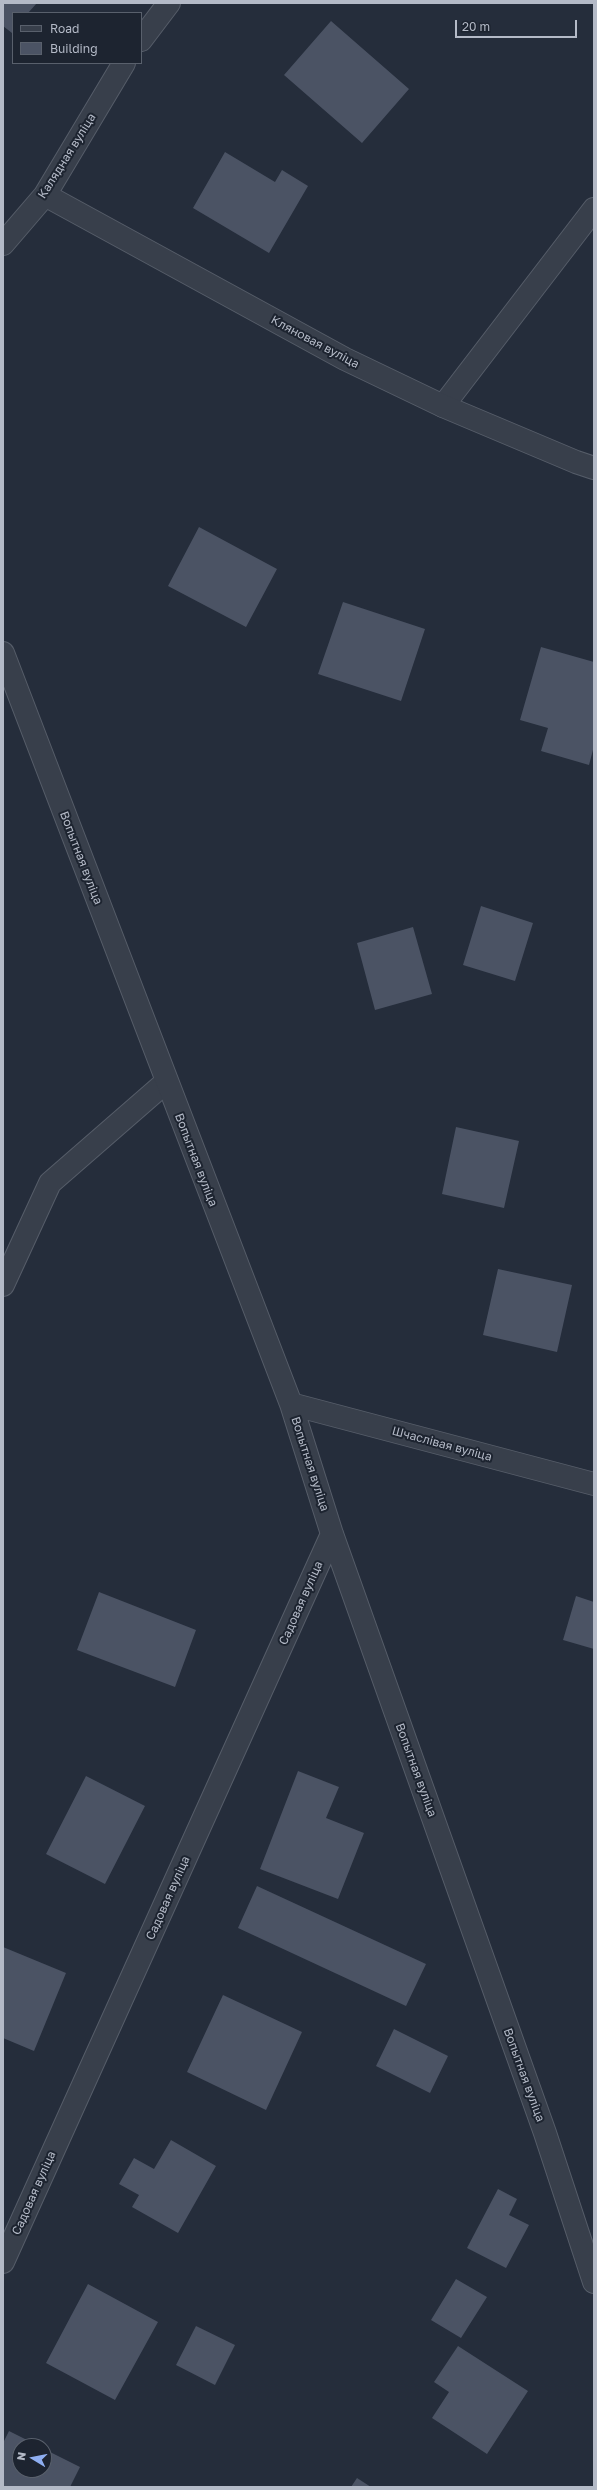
<!DOCTYPE html>
<html>
<head>
<meta charset="utf-8">
<style>
	body { margin:0 }
	#map { position:relative; width:597px; height:2490px; overflow:hidden; background:#252d3b; font-family:"Golos Text",sans-serif }
	canvas { display:block }
	.frame { position:absolute; inset:0; border:4px solid #b4bac7; pointer-events:none }
	.legend { position:absolute; left:12px; top:12px; width:130px; height:52px; box-sizing:border-box; background:#1d2430; border:1px solid #59606c; margin:0; padding:5px 7px; list-style:none; font-size:12px; color:#b4bac7 }
	.legend li { display:flex; align-items:center; gap:8px; height:20px }
	.legend b { width:20px; border:1px solid #59606c }
	.north { position:absolute; left:12px; top:2438px; width:40px; height:40px; box-sizing:border-box; background:#1d2430; border:1px solid #59606c; border-radius:50%; rotate:280deg; font-size:11px; font-weight:700; line-height:16px; text-align:center; color:#b4bac7 }
	.north::after { content:''; display:block; margin:auto; width:14px; height:18px; background:#8eaef1; clip-path:polygon(50% 0,100% 100%,50% 72%,0 100%) }
	.scale { position:absolute; left:455px; top:20px; width:122px; height:18px; box-sizing:border-box; border:2px solid #b4bac7; border-top:0; padding-left:5px; font-size:12px; line-height:14px; white-space:nowrap; color:#b4bac7; -webkit-text-stroke:3px #1d2430; paint-order:stroke }
</style>
</head>
<body>
<div id="map">
<canvas width="597" height="2490"></canvas>
<div class="frame"></div>
<ul class="legend">
<li><b style="height:5px;background:#383f4b"></b>Road</li>
<li><b style="height:11px;background:#4b5364"></b>Building</li>
</ul>
<div class="north">N</div>
<div class="scale">20 m</div>
</div>
<script>
const context = document.querySelector('canvas').getContext('2d');
context.lineJoin = 'round';
function fillPath(path, color) { context.fillStyle = color; context.fill(path, 'evenodd'); }
function stroke(path, color, width, dash) { context.strokeStyle = color; context.lineWidth = width; context.lineCap = dash ? 'butt' : 'round'; context.setLineDash(dash || []); context.stroke(path); }
function write(font, color, halo, rows, align = 'center') {
  context.font = font + ' "Golos Text",sans-serif'; context.lineWidth = 4; context.setLineDash([]); context.textBaseline = 'middle'; context.strokeStyle = halo; context.fillStyle = color; for (const [text, x, y, turn = 0] of rows) {
    context.save(); context.translate(x, y); context.rotate((+turn || 0) * Math.PI / 180); context.textAlign = isNaN(turn) ? turn : align; if (halo) context.strokeText(text, 0, 0); context.fillText(text, 0, 0); context.restore();
  }
}
const building = new Path2D(`
	M3,3H37L28,13H13L12,33L3,26Z
	M331,21L409,89L362,143L284,75Z
	M225,152L275,182L282,170L308,186L269,253L193,208Z
	M199,527L277,569L246,627L168,586Z
	M343,602L425,629L401,701L318,674Z
	M541,647L594,662V746L589,765L541,751L548,728L520,720Z
	M481,906L533,923L515,981L463,965Z
	M413,927L432,994L375,1010L357,943Z
	M456,1127L519,1141L504,1208L442,1194Z
	M498,1269L572,1285L557,1352L483,1335Z
	M99,1592L196,1630L175,1687L77,1650Z
	M576,1596L594,1602V1649L563,1640Z
	M298,1771L339,1787L326,1818L364,1833L338,1899L260,1869Z
	M86,1776L145,1806L105,1884L46,1854Z
	M257,1886L426,1964L406,2006L238,1928Z
	M3,1947L66,1973L34,2051L3,2038Z
	M223,1995L302,2032L266,2110L187,2072Z
	M394,2029L448,2056L430,2093L376,2066Z
	M171,2140L216,2166L178,2233L132,2207L139,2195L119,2184L134,2158L154,2169Z
	M498,2189L517,2199L509,2215L529,2225L506,2268L467,2248Z
	M456,2279L487,2297L461,2338L431,2320Z
	M88,2284L158,2322L115,2400L46,2363Z
	M196,2326L235,2345L215,2385L176,2365Z
	M458,2346L528,2391L487,2454L432,2418L449,2392L434,2382Z
	M9,2431L39,2446H20V2470H44V2449L80,2467L70,2487H3V2443Z
	M357,2478L371,2487H351Z`);
const service = new Path2D(`
	M443,406L594,209
	M3,1285L50,1183L166,1082`);
const minor = new Path2D(`
	M141,40L169,3
	M45,195L345,359L443,406L576,462L594,468
	M3,244L45,195L124,63
	M3,653L291,1404L332,1534L545,2133L594,2282
	M291,1404L594,1484
	M3,2262L332,1534`);
const streetNames = [
	["Калядная вуліца",67,156,-58],
	["Кляновая вуліца",315,342,28],
	["Вопытная вуліца",81,858,69],
	["Вопытная вуліца",196,1160,69],
	["Шчаслівая вуліца",442,1444,15],
	["Вопытная вуліца",310,1464,72],
	["Садовая вуліца",301,1603,-66],
	["Вопытная вуліца",416,1770,70],
	["Садовая вуліца",168,1898,-66],
	["Вопытная вуліца",524,2075,70],
	["Садовая вуліца",34,2193,-66]
];
fillPath(building, '#4b5364');
stroke(service, '#565d69', 24);
stroke(minor, '#565d69', 24);
stroke(service, '#383f4b', 22);
stroke(minor, '#383f4b', 22);
write('12px', '#b4bac7', '#1d2430', streetNames);
</script>
</body>
</html>
